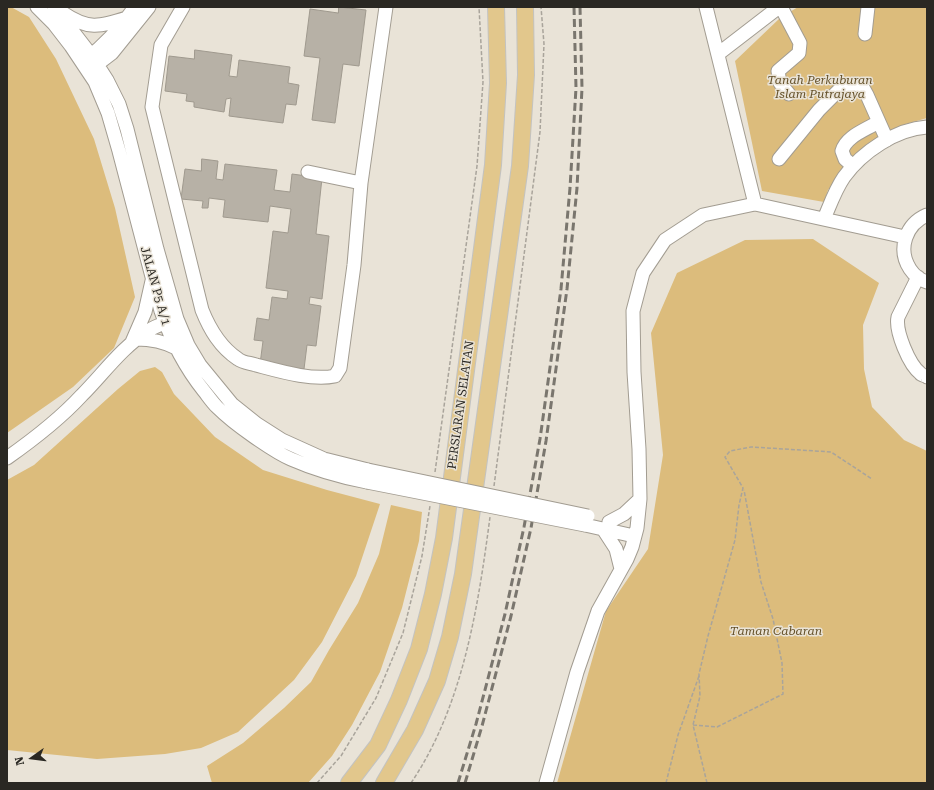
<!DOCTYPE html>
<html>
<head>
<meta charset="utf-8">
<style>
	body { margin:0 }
	#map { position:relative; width:934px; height:790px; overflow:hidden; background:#e9e3d7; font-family:"Roboto Serif",serif }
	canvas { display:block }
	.frame { position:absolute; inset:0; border:8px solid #2a2823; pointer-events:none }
	.north { position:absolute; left:12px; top:738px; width:40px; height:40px; -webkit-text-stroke:3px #e9e3d7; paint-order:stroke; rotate:256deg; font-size:11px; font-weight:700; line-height:16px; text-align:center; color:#2a2823 }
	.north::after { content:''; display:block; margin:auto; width:14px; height:18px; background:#2a2823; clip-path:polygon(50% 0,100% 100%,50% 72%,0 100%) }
</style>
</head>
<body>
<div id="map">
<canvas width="934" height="790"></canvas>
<div class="frame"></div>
<div class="north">N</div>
</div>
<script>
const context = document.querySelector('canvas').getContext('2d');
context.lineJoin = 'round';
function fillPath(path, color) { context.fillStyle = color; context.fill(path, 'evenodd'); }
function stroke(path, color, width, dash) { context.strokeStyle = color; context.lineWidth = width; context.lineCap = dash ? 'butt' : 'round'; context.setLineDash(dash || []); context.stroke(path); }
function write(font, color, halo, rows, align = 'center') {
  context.font = font + ' "Roboto Serif",serif'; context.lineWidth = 3; context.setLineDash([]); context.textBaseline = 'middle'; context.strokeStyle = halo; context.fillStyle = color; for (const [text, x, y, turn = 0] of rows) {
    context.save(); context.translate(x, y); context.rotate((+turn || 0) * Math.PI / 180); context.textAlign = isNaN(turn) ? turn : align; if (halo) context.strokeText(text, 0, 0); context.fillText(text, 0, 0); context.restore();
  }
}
const green = new Path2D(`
	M7,7H11L29,17L56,59L94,139L115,208L135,297L114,348L73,387L7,433Z
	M798,7H927V118L906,124L874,143L845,169L828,190L824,202L762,191L735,61L780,18Z
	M813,239L879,283L863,325L864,369L872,407L904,440L927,451V783H557L606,611L648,549L663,455L651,333L677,273L745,240Z
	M155,367L162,372L174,394L215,437L263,470L327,490L380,504L356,576L322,642L294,680L238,732L201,748L165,754L97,759L7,750V480L34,465L118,389L140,371Z
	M391,505L422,512L419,541L402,608L380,672L352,725L332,756L308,783H212L207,766L243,743L284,708L311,682L329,650L358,603L379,554Z`);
const building = new Path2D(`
	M339,7L366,10L359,66L343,64L335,123L312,120L320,58L304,56L310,9L338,13Z
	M195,50L232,55L229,76L237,77L239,60L290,67L288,83L299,85L296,105L286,104L283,123L229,116L231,98L226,99L224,112L194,107V102L186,101L187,94L165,91L169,56L194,59Z
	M202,159L218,161L216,179L223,180L225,164L277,170L274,190L290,192L292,174L322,178L316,234L329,236L322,299L310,297L309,304L321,306L316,346L307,345L304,369L260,364L263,341L254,340L257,318L269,320L272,297L287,299L288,291L266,288L273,231L288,233L291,209L270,206L268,222L223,217L225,200L209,198L208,208H202L203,201L181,199L185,169L201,171Z`);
const path = new Path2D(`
	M435,472L477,166L483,82L479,7
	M494,486L540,132L544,44L541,7
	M693,725L717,727L783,694L782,663L773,619L761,582L744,490
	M317,783L341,756L376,698L403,633L422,556L430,506
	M411,783C463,706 478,608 490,517
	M666,783L678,735L699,676
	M707,783L693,725L700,696L699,674L708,636L735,540L739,505L743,488L725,457L730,451L751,447L831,452L872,479`);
const minor = new Path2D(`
	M37,7L54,24L71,46L95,82L108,113L119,151L161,311C171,340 184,366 204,391C208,396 212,402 217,407C228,418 240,427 253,436C265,444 277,453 291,459C316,470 341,477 367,482
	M54,7L91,55L107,80L119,104L127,129L157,249L177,319L188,345L200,365L232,404L257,424L282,440L324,459L368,470
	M183,7L161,45L152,107L202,310C210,330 220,347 238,359C243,363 250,363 256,365C279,371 312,381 335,376L340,368L354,265L361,183L386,7
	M706,7L755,204
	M781,7L800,43L799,53L778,71L780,83L789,94
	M63,13C88,30 99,27 127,18
	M865,34L868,7
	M718,54L779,7
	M85,60C105,45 121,27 135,7
	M91,69L112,53L149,7
	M779,159L819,110L839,90L846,86L855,84L862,86L867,95L887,140
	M853,166L845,159L842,151C846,136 866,130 878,122
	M308,172L361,183
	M927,215C906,224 897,249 910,269C914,275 920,280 927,282
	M824,219C830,205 835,190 844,177C862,152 896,129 927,127
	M918,277L898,317C895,331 909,365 921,374C921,375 927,376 927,377
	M136,339C151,339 163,341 176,348
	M132,342L145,312L152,281
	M7,458C34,439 59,420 82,395C103,374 122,347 148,331C155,326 165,323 173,320
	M609,522L624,514L640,499
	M585,525L634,536
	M603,529L616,549L621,569
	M546,783L577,672L598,611L627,559L632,547L637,528L640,499L639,449L634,372L633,311L643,273L665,240L703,215L755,204L905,237`);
const major = new Path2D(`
	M349,783L378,745L399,700L419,649L433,594L444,538L493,165L498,83L496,7
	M384,783L415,730L437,681L450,637L463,574L520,166L526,75L525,7`);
const rail = new Path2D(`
	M458,783L476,724L505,614L524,527L540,439L561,289L570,188L576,88L574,7
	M465,783L482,726L511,616L531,528L546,441L567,289L577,188L582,88L580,7`);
const minorBridge = new Path2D(`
	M368,470L588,516
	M367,482L585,525`);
const parkNames = [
	["Tanah Perkuburan",820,80],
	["Islam Putrajaya",820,94],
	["Taman Cabaran",776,631]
];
const streetNames = [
	["JALAN P5 A/1",155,286,74],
	["PERSIARAN SELATAN",461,405,-82]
];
fillPath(green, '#dcbc7c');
fillPath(building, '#b7b1a6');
stroke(building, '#9f998e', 1);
stroke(minor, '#a29c91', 15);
stroke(major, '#c3c3c1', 18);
stroke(path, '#a9a49b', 1.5, [4, 2]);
stroke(minor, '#fff', 13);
stroke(major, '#e2c78c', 16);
stroke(rail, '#7a766e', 3, [8, 4]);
stroke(minorBridge, '#a29c91', 15, []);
stroke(minorBridge, '#fff', 13);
write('italic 12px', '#655129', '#e9e3d7', parkNames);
write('12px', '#2a2823', '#e9e3d7', streetNames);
</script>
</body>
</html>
